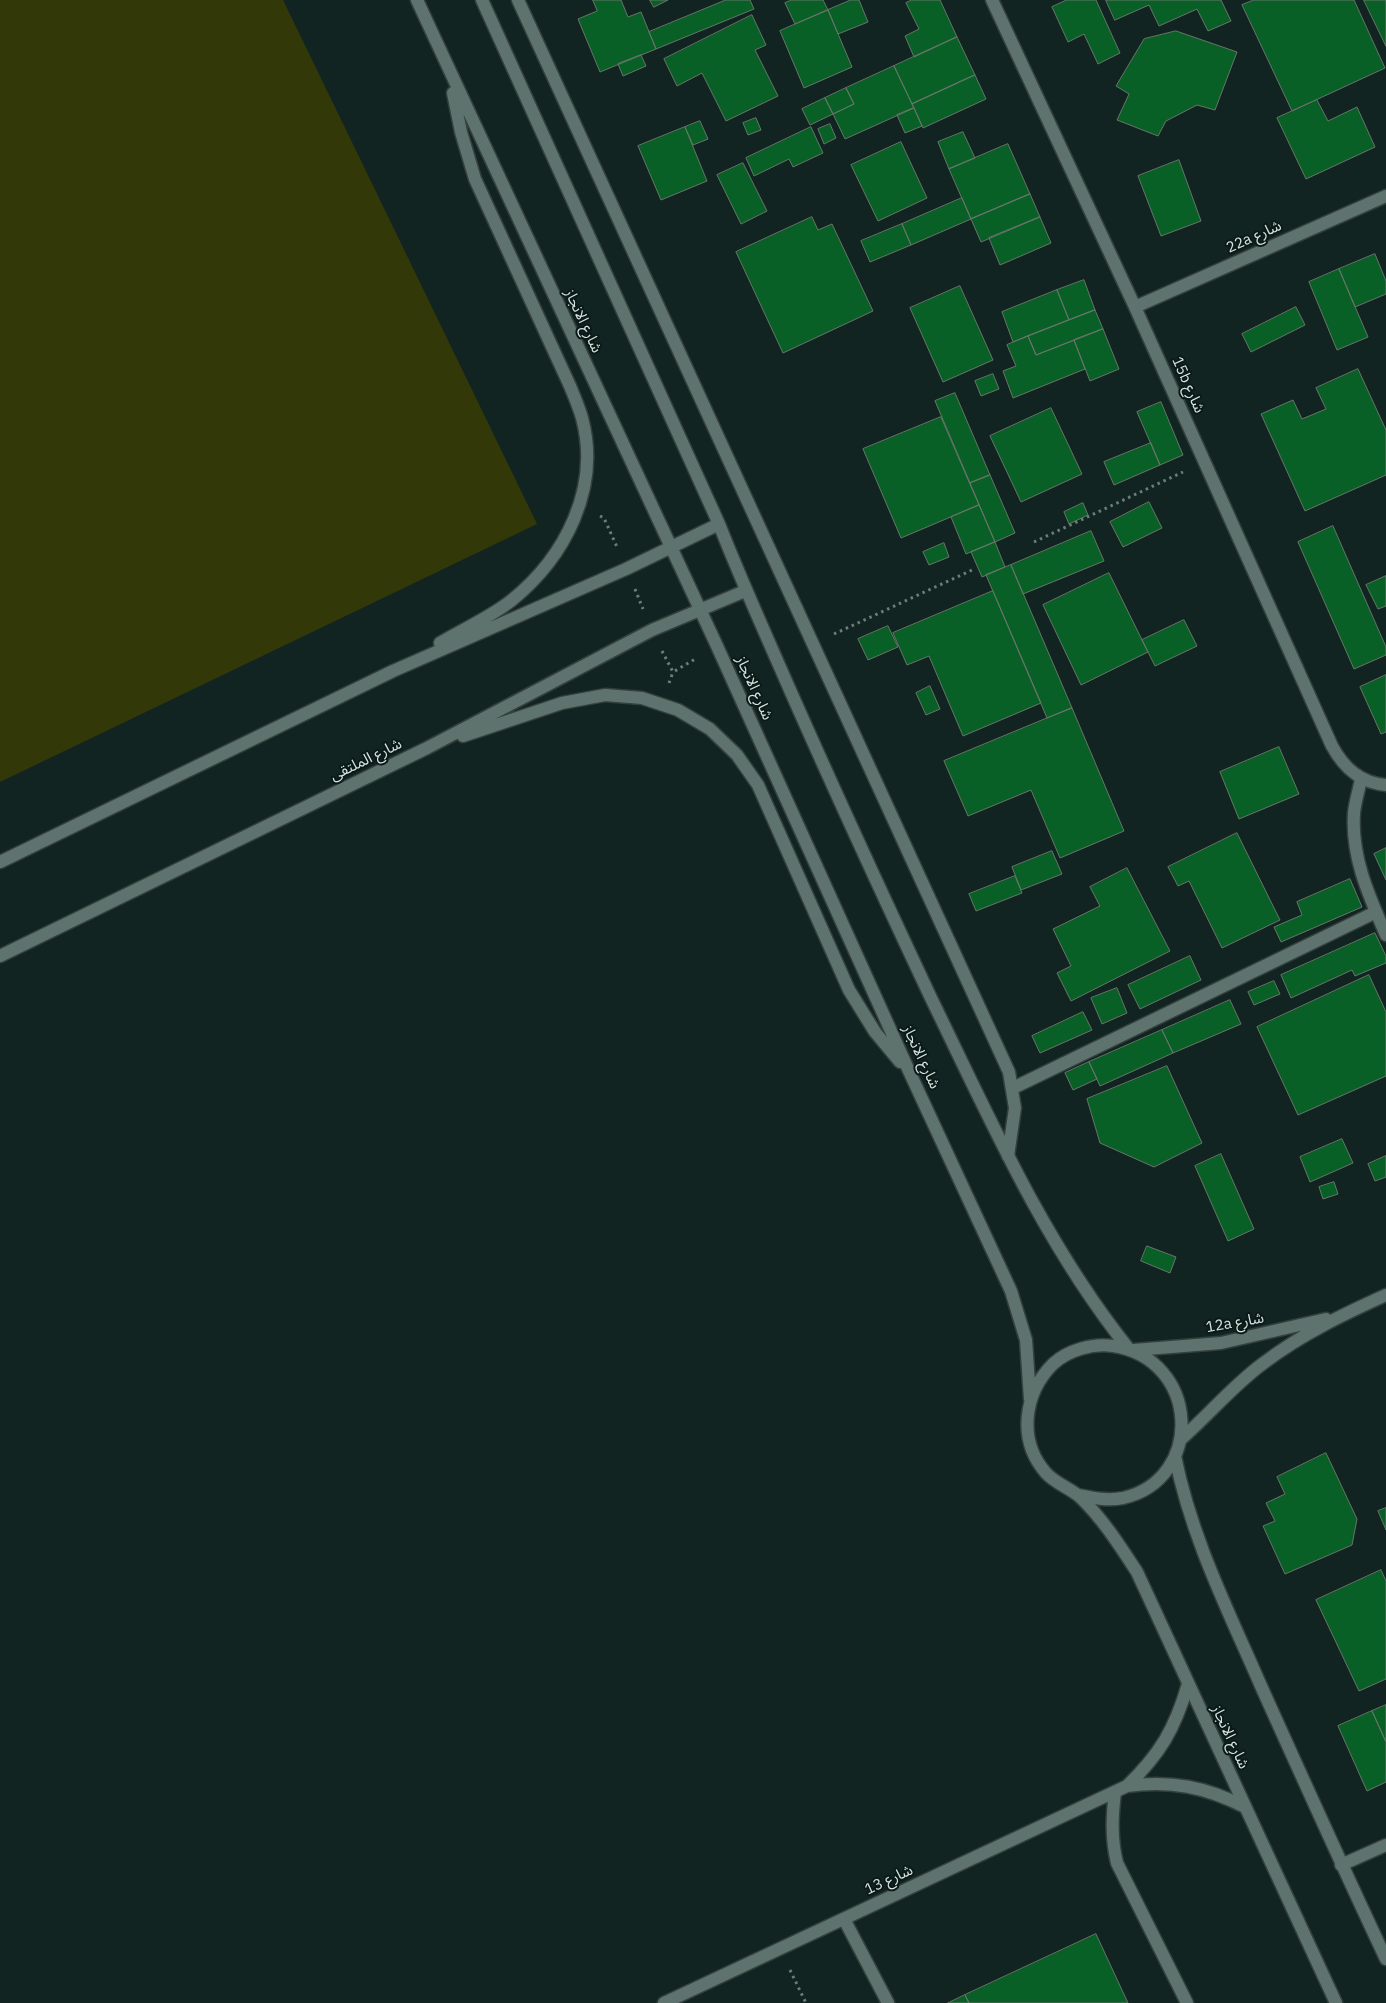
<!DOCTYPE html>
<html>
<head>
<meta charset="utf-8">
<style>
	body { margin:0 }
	canvas { display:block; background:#122421 }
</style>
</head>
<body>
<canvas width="1386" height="2003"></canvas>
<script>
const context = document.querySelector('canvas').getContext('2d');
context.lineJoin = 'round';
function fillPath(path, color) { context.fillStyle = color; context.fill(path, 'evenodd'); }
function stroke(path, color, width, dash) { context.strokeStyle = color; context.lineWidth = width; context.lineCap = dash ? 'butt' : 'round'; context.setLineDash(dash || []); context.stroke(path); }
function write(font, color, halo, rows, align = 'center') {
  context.font = font + ' "IBM Plex Sans","Noto Sans Arabic",sans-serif'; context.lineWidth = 4; context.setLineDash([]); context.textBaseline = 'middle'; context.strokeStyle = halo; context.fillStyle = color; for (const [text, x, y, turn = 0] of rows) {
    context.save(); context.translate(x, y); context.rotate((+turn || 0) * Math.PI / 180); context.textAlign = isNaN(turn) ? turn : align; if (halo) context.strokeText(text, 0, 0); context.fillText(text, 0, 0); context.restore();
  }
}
const green = new Path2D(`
	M0,0H283L537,524L0,782Z`);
const building = new Path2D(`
	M593,0H621L628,17L641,12L656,49L600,72L578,19L597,11Z
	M650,0H668L654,7Z
	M726,0H750L754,9L656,49L649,32Z
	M792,0H823L828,10L795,24L785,3Z
	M851,0H859L868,22L838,34L828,10Z
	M912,0H940L957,37L914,57L905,36L919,29L906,3Z
	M1067,0H1096L1120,53L1098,64L1084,34L1068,42L1052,7Z
	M1106,0H1221L1231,21L1208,31L1197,9L1159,26L1149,5L1115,20Z
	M1254,0H1354L1385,68L1292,111L1242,5Z
	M1364,0H1386V46Z
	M828,10L852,67L804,88L780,31Z
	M752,15L766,45L755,50L778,96L726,121L702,73L677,86L664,59Z
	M1176,31L1237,52L1215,110L1197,105L1166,121L1158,136L1117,120L1129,94L1116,86L1144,39Z
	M957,37L975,75L912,104L894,66Z
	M641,55L646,66L623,76L618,64Z
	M894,66L914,108L845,139L833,114L854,104L846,88Z
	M975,75L986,99L923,128L912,104Z
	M846,88L854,104L833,114L825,98Z
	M825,98L833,114L810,125L802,109Z
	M1317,100L1328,121L1357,107L1375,147L1306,179L1277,118Z
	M914,108L922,126L905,133L897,115Z
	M756,118L761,130L748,135L743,123Z
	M700,121L708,139L693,145L685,127Z
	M830,124L836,138L824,144L818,129Z
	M685,127L707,181L661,200L638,146Z
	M811,127L823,153L793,167L789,159L754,176L746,158Z
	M963,132L975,158L949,169L938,142Z
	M901,142L927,198L878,221L851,165Z
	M1008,144L1030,194L971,219L949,169Z
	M1179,160L1201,221L1161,236L1138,176Z
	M743,163L767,211L741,224L717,175Z
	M1030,194L1040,217L981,242L971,219Z
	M962,198L971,219L911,245L902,224Z
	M812,217L818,230L832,224L873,311L783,353L736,252Z
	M1040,217L1051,243L1000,265L989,238Z
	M902,224L911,245L870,262L861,241Z
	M1375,254L1386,281V294L1355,307L1339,269Z
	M1339,269L1368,337L1337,350L1309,282Z
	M1084,280L1095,310L1069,320L1057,290Z
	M960,286L993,360L943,382L910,308Z
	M1057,290L1069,320L1013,342L1002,312Z
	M1296,307L1305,325L1251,352L1242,334Z
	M1095,310L1103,329L1036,355L1028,336Z
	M1103,329L1119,369L1090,381L1074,340Z
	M1028,336L1036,355L1074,340L1085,369L1013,398L1003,371L1016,366L1007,345Z
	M1358,369L1386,430V475L1305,511L1261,414L1293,400L1302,419L1326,409L1316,388Z
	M993,374L999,389L981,396L975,381Z
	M955,393L990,475L970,483L935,401Z
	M1161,402L1183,455L1160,465L1137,412Z
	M1051,408L1082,474L1021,502L990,436Z
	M941,417L979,505L901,538L863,449Z
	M1151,443L1160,465L1114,485L1104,462Z
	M990,475L1015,533L995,542L970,483Z
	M1149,502L1162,528L1123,547L1110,522Z
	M1083,503L1088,515L1069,524L1064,512Z
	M979,505L995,542L966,554L951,517Z
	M1333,526L1386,647V655L1354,669L1298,542Z
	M1091,531L1104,561L1023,594L1011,565Z
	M995,542L1005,567L982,577L971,552Z
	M944,543L949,557L929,565L923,552Z
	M1011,565L1072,708L1047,718L986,575Z
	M1109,573L1148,652L1081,685L1043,605Z
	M1386,576V606L1378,609L1366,585Z
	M993,591L1041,703L963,736L929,656L907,665L893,633Z
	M1184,620L1197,646L1155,666L1142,640Z
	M888,626L898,647L868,660L858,639Z
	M1386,675V732L1381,734L1360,687Z
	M930,686L940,709L926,715L916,693Z
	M1072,708L1124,831L1060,858L1031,790L968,816L944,761Z
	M1279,747L1299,794L1239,819L1220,772Z
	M1237,833L1280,920L1222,948L1189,881L1178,886L1168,867Z
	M1386,848V880L1374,854Z
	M1052,851L1062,874L1021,890L1012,867Z
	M1127,868L1170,951L1071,1001L1057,973L1071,966L1053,929L1100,906L1090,887Z
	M1015,876L1022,893L976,911L969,894Z
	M1350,879L1362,907L1281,942L1274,927L1302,915L1297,902Z
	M1375,933L1386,956V963L1355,976L1352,970L1291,998L1281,975Z
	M1190,956L1201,980L1140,1009L1128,985Z
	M1369,975L1386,1012V1076L1298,1115L1257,1027Z
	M1274,981L1280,994L1254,1005L1248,992Z
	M1117,988L1127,1013L1102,1024L1091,998Z
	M1230,1000L1241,1024L1173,1053L1162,1030Z
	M1083,1012L1092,1030L1040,1053L1032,1036Z
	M1162,1030L1173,1053L1100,1086L1089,1062Z
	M1089,1062L1097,1079L1073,1090L1065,1073Z
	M1167,1066L1202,1143L1154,1167L1100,1143L1087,1099Z
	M1342,1139L1353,1163L1310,1182L1300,1157Z
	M1221,1154L1254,1229L1228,1241L1195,1166Z
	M1386,1156V1177L1375,1181L1368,1164Z
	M1334,1182L1338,1194L1323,1199L1319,1187Z
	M1147,1246L1176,1257L1170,1273L1141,1261Z
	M1326,1453L1357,1519L1352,1545L1285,1574L1263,1526L1275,1521L1266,1503L1285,1494L1277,1477Z
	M1386,1508V1530L1378,1511Z
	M1381,1570L1386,1581V1679L1359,1691L1316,1600Z
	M1386,1705V1742L1372,1711Z
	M1372,1711L1386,1742V1782L1367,1791L1338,1726Z
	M1096,1934L1128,2003H969L965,1995Z
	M965,1995L969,2003H948Z`);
const path = new Path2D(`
	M600,516L604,518L617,547
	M1034,542L1183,472
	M635,589L643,609
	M834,634L972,570
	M662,651L673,672L697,658
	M669,683L673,672
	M790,1970L806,2003`);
const service = new Path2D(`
	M1361,779C1359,790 1355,802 1354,813C1351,857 1369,896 1386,935
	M1013,1088L1376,912
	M1115,1792C1112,1817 1111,1838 1117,1863L1187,2003
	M1341,1865L1386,1845
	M844,1919L888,2003`);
const minor = new Path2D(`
	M518,0L1009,1072L1015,1108L1008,1156
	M992,0L1135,307L1332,746C1344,768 1360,783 1386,785
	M1135,307L1386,196
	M1134,1350L1221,1343L1326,1319
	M1180,1440C1209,1415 1234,1384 1265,1362C1302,1334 1344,1314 1386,1295
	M1127,1786C1171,1780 1206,1787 1245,1807
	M664,2003L1127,1786C1160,1754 1175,1729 1188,1684`);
const tertiary = new Path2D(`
	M417,0L717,646L909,1071L1011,1291L1026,1340L1030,1399
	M482,0L719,524C741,580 766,635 790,690C836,794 883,896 931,998C990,1119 1044,1243 1128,1348
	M440,643C463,629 491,617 512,600C565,557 601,488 582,418C579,407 574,396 570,386L475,179L461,132L453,93
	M463,736L562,703L605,695L642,698L678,710L710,729L737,755L758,785L849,990L875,1032L900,1062
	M0,862L393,671L626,569L719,524
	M0,956L427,748L652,630L745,591
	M1175,1456C1191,1537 1228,1610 1261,1686C1302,1777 1343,1868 1386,1959
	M1078,1495C1093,1498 1108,1501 1123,1498C1205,1479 1200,1359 1113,1346C1093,1343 1068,1350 1053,1364C1024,1393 1017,1440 1046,1473C1056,1484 1070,1488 1080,1497C1103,1519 1120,1546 1137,1572L1336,2003`);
const streetNames = [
	["22a شارع",1254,237,-24],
	["شارع الانجاز",583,321,65],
	["15b شارع",1188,385,66],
	["شارع الانجاز",754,688,66],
	["شارع الملتقى",366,760,-26],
	["شارع الانجاز",921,1057,65],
	["12a شارع",1235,1323,-10],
	["شارع الانجاز",1230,1737,65],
	["شارع 13",889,1880,-25]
];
fillPath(green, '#323808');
fillPath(building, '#096027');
stroke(building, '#677569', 1);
stroke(service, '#34403d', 15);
stroke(minor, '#34403d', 15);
stroke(tertiary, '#34403d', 15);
stroke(path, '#6d7c79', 3, [2.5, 4]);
stroke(service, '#5f736e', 12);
stroke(minor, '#5f736e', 12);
stroke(tertiary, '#5f736e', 12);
write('15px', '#d8e3e0', '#091a17', streetNames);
</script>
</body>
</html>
